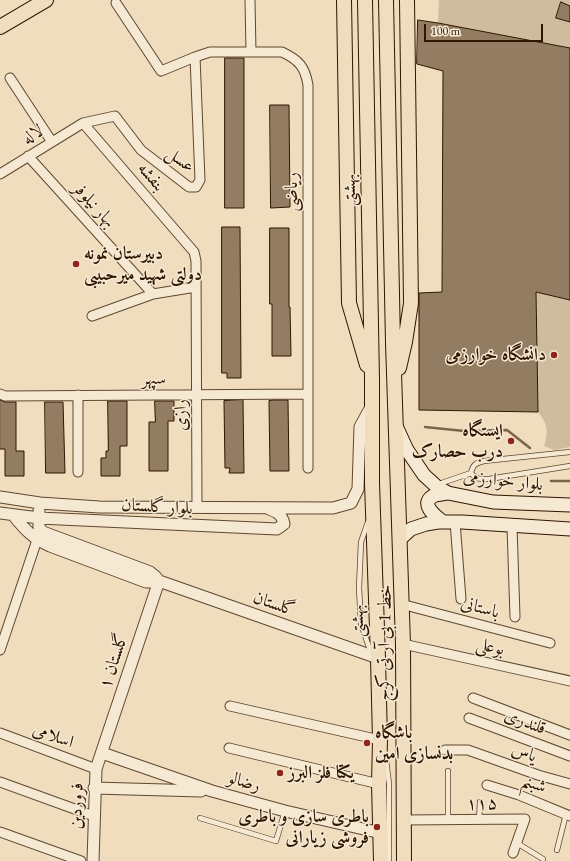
<!DOCTYPE html>
<html>
<head>
<meta charset="utf-8">
<style>
	body { margin:0 }
	#map { position:relative; width:570px; height:861px; overflow:hidden; background:#efddbd; font-family:"EB Garamond",serif }
	canvas { display:block }
	.scale { position:absolute; left:424px; top:24px; width:119px; height:18px; box-sizing:border-box; border:2px solid #301500; border-top:0; padding-left:5px; font-size:12px; line-height:14px; white-space:nowrap; color:#301500; -webkit-text-stroke:3px #f5e9d4; paint-order:stroke }
</style>
</head>
<body>
<div id="map">
<canvas width="570" height="861"></canvas>
<div class="scale">100 m</div>
</div>
<script>
const context = document.querySelector('canvas').getContext('2d');
context.lineJoin = 'round';
function fillPath(path, color) { context.fillStyle = color; context.fill(path, 'evenodd'); }
function stroke(path, color, width, dash) { context.strokeStyle = color; context.lineWidth = width; context.lineCap = dash ? 'butt' : 'round'; context.setLineDash(dash || []); context.stroke(path); }
function write(font, color, halo, rows, align = 'center') {
  context.font = font + ' "EB Garamond",Amiri,serif'; context.lineWidth = 3; context.setLineDash([]); context.textBaseline = 'middle'; context.strokeStyle = halo; context.fillStyle = color; for (const [text, x, y, turn = 0] of rows) {
    context.save(); context.translate(x, y); context.rotate((+turn || 0) * Math.PI / 180); context.textAlign = isNaN(turn) ? turn : align; if (halo) context.strokeText(text, 0, 0); context.fillText(text, 0, 0); context.restore();
  }
}
const green = new Path2D(`
	M439,0H570V48L438,23Z
	M536,292L570,300V447L554,450L544,446C549,431 547,423 538,412Z`);
const stream = new Path2D(`
	M425,427L464,431L507,430L530,448
	M551,481H570`);
const building = new Path2D(`
	M561,2L570,6V22L556,18Z
	M418,20L438,23L570,48V300L536,292L538,412L419,410V293L442,292L443,71L417,64Z
	M225,58H244V208H225Z
	M270,105H289L290,207L271,208Z
	M222,227H240L241,378H227V373H222Z
	M270,228H289V307H290L291,356H272V304H270Z
	M0,400L5,402H16V451H24V476H5V449H0Z
	M243,400L244,473H229L230,468H225L224,401Z
	M274,400H288L289,471H270L269,401Z
	M108,401H127V446H120V476H101V458H106V451H108Z
	M155,401H174V421H168V471H149V422H155Z
	M45,402H63L65,473H46Z`);
const service = new Path2D(`
	M471,473C473,464 476,463 484,461L570,452
	M471,473C476,480 481,479 489,479L570,466
	M439,484L471,473
	M368,522L361,542L359,588L361,624L369,647L374,653
	M386,760L389,784V861
	M448,771V820
	M200,818L276,841L285,811
	M479,820L480,802
	M517,843L543,859
	M557,850L566,814`);
const minor = new Path2D(`
	M250,0L251,52
	M116,3L161,71L195,57L210,52H282C299,60 305,67 308,85V468
	M10,78L52,142
	M83,123L194,252L196,261L197,507
	M28,156L153,294
	M0,174L83,123L115,116L141,150L189,187H196L200,180L195,57
	M92,316L153,294L196,287
	M0,394L5,396L308,394
	M78,472V395
	M455,522L461,599
	M512,526L515,617
	M401,604L550,643
	M403,644L570,681
	M0,650L37,540
	M473,698L570,735
	M230,706L380,740
	M469,718L570,756
	M0,733L96,769
	M229,748L379,784
	M445,750H468L538,775L570,784
	M0,782L94,816
	M487,785L519,795L570,816
	M404,820L525,819L513,853
	M0,832L81,861`);
const tertiary = new Path2D(`
	M0,497L40,503L99,507L333,508L351,503L358,489L360,427L372,405
	M39,511V528L43,532L150,572L155,576L159,581
	M0,513L39,518L277,529L284,524C282,514 277,512 269,509
	M14,516C25,530 34,539 50,546L146,582H152L159,581L378,658
	M102,753L212,791L285,811L381,833
	M94,788L201,791
	M93,861L96,769L159,581`);
const secondary = new Path2D(`
	M396,426L407,450L424,475L436,486L448,493L493,502L570,505
	M443,522C435,516 418,503 435,495C439,494 444,494 448,493
	M400,539L411,529L426,524L438,522H462L570,529`);
const primary = new Path2D(`
	M344,0L349,303L367,365
	M365,0L372,379V483L378,658L380,740L379,784L381,861
	M386,0L393,343L403,644L404,861
	M0,27L46,0
	M399,368L405,342L411,303L407,0`);
const markers = [
	[76,264,4,"#8f2418"],
	[554,355,4,"#8f2418"],
	[511,441,4,"#8f2418"],
	[367,743,4,"#8f2418"],
	[280,773,4,"#8f2418"],
	[377,827,4,"#8f2418"]
];
const streetNames = [
	["لاله",33,135,-32],
	["عسل",180,160,36],
	["بنفشه",151,177,49],
	["بهشتى",350,190,-91],
	["ریاضی",292,192,-90],
	["بهار نیلوفر",94,205,48],
	["سپهر",154,379],
	["رازی",181,415,-90],
	["بلوار خوارزمی",503,481,6],
	["بلوار گلستان",157,507,3],
	["گلستان",274,604,19],
	["باستانی",480,608,15],
	["بهشتی",358,621,-92],
	["خط 1 بی آر تی کرج",385,643,-89],
	["بوعلی",490,647,12],
	["گلستان ۱",114,661,-72],
	["قلندری",525,722,21],
	["اسلامی",53,736,20],
	["یاس",524,753,20],
	["رضالو",244,782,16],
	["شبنم",534,784,21],
	["۱۱۵",482,804],
	["فروردین",77,806,-88]
];
const poiNames = [
	["دبیرستان نمونه",84,254],
	["دولتی شهید میرحبیبی",84,275],
	["دانشگاه خوارزمی",546,355,"right"],
	["ایستگاه",503,431,"right"],
	["درب حصارک",503,452,"right"],
	["باشگاه",375,733],
	["بدنسازی امین",375,754],
	["یکتا فلز البرز",288,773],
	["باطری سازی و باطری",369,817,"right"],
	["فروشی زیارانی",369,838,"right"]
];
fillPath(green, '#cfbb9d');
stroke(stream, '#7c644b', 2.5);
fillPath(building, '#937d62');
stroke(building, '#301500', 1);
stroke(service, '#60472f', 6);
stroke(minor, '#60472f', 11);
stroke(tertiary, '#60472f', 13);
stroke(secondary, '#301500', 15);
stroke(primary, '#301500', 16);
stroke(service, '#f5e9d4', 4.5);
stroke(minor, '#f5e9d4', 9);
stroke(tertiary, '#f5e9d4', 11);
stroke(secondary, '#f5e9d4', 13);
stroke(primary, '#efddbd', 14);
for (const [x, y, r, color] of markers) { const dot = new Path2D(); dot.arc(x, y, r, 0, 2 * Math.PI); context.fillStyle = color; context.fill(dot); stroke(dot, '#f5e9d4', 1.5); }
write('18px', '#301500', '#f5e9d4', streetNames);
write('bold 18px', '#301500', '#f5e9d4', poiNames, 'left');
</script>
</body>
</html>
